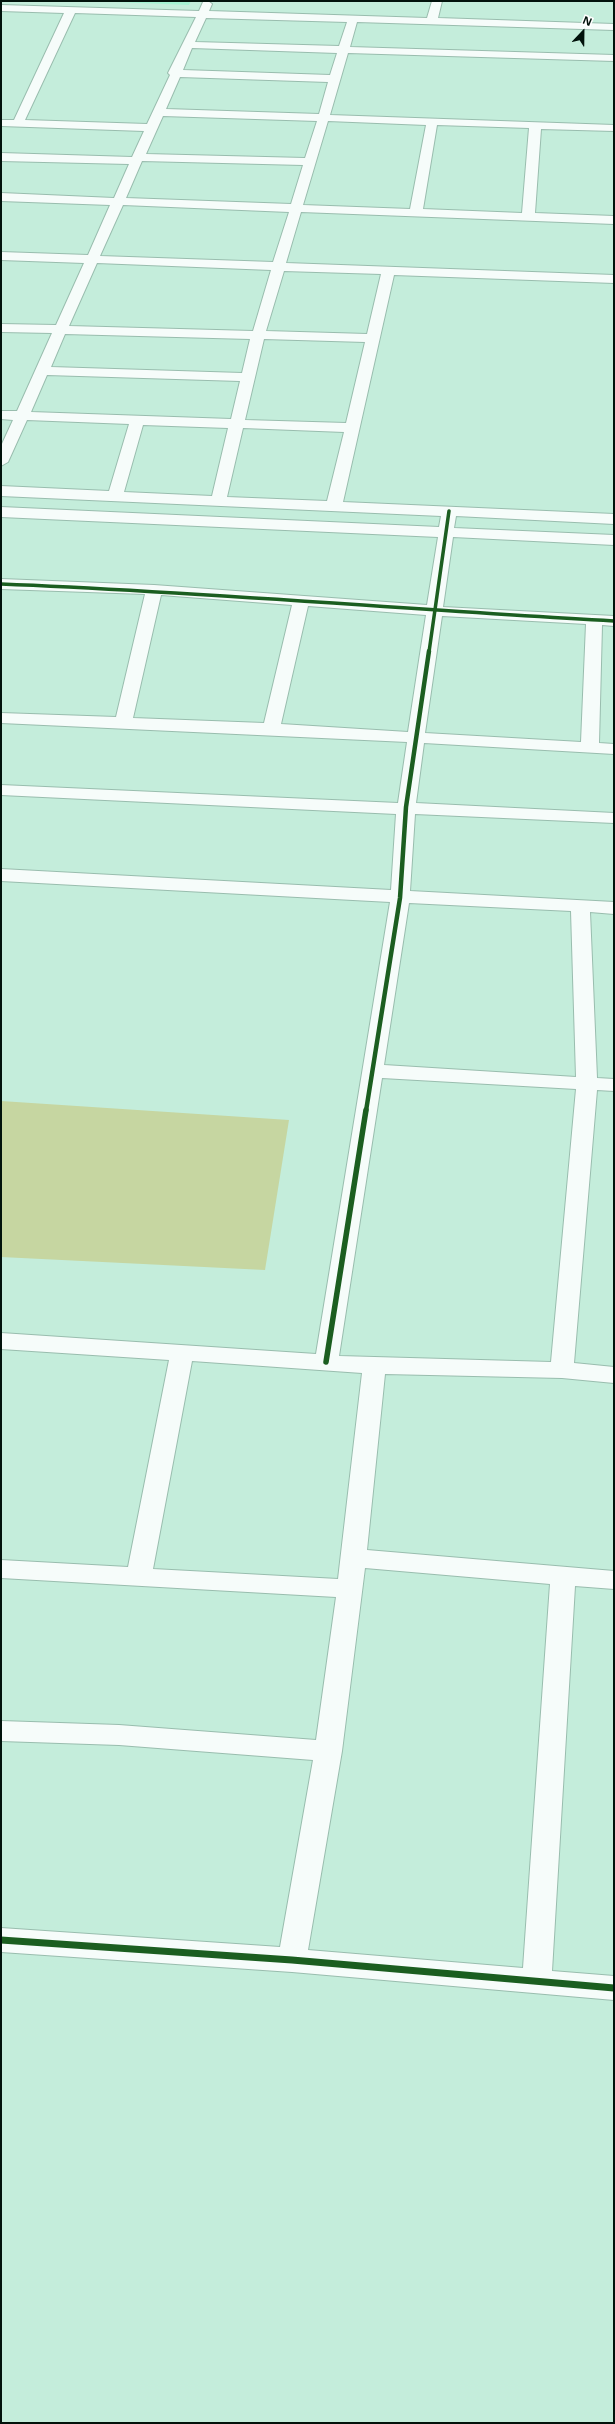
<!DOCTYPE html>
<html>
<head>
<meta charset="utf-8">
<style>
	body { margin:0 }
	#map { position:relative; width:615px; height:2424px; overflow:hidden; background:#c4eddb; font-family:"Noto Sans",sans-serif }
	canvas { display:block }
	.frame { position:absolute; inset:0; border:2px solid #01120b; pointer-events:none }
	.north { position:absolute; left:563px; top:12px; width:40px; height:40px; -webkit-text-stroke:3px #fff; paint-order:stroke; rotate:22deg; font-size:11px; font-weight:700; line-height:16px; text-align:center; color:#01120b }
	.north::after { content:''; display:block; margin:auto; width:14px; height:18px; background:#01120b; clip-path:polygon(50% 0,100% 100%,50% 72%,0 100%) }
</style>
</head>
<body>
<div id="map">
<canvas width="615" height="2424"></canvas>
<div class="frame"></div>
<div class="north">N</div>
</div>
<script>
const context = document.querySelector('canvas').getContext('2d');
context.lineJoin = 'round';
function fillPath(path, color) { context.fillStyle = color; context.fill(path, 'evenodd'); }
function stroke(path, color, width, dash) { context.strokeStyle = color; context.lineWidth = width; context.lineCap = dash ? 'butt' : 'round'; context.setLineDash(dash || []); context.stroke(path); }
const built = new Path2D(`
	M91,1H191L189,5Z`);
const green = new Path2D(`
	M1,1101L289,1120L265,1270L1,1257Z`);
const minor = new Path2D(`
	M208,1L212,4L209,11L427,18L432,1H442L438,18L614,24V30L357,22L350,47L614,55V61L348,53L330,115L614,125V131L541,129L535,213L614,216V224L301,212L286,263L614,275V283L394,275L343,502L614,514V524L456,516L454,528L614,535V545L453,537L443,607L614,616V626L602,625L599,743L614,744V754L424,743L416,803L614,813V823L415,814L410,891L614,902V914L590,912L597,1078L614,1079V1091L597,1090L574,1363L614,1367V1383L562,1378L385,1374L367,1550L614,1571V1589L575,1586L552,1971L614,1976V2000L292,1972L1,1952V1928L280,1947L313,1760L119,1745L1,1741V1721L119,1725L316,1740L336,1597L1,1578V1560L128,1567L169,1360L1,1349V1333L316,1354L390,902L1,881V869L391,890L396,814L1,795V785L398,803L407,742L1,723V713L116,717L145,594L1,589V579L154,585L427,605L438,537L1,517V507L439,527L441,516L1,496V486L109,491L129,424L27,420L8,462L1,466V446L13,420L1,419V411H17L52,333L1,332V324L56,325L84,263L1,260V252L88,255L110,205L1,201V193L114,198L129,164L1,161V153L132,157L144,131L1,126V120H14L64,13L1,11V5L199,11L203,2ZM75,13L196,17L168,73L170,75L147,124L25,120ZM206,18L347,22L339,46L195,42ZM192,48L337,53L330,75L183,70ZM180,77L328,82L319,114L166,109ZM163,116L317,121L305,158L146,154ZM328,121L426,125L410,209L303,205ZM437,125L529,128L522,213L423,209ZM142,161L303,165L291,204L126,198ZM123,205L289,212L273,262L100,256ZM97,263L271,270L253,331L69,326ZM284,271L381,274L367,334L266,331ZM65,334L250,339L242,373L51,367ZM264,339L365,342L346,423L245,420ZM47,375L240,381L231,419L31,412ZM143,425L228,428L212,496L124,492ZM243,428L344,432L327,501L227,497ZM161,595L292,605L264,723L133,718ZM308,606L426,615L408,732L281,724ZM442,616L586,624L581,742L425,733ZM409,903L571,911L576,1077L384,1065ZM382,1078L576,1089L551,1362L339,1356ZM192,1361L362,1373L338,1579L153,1569ZM365,1568L550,1584L523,1968L308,1950L342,1751Z`);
const cyclewayFar3 = new Path2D(`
	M1,584C206,592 410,610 614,621
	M429,652L449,511`);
const cyclewayFar2 = new Path2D(`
	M366,1111L400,898L406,807L429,651`);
const cyclewayFar1 = new Path2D(`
	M326,1362L366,1110`);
const cycleway = new Path2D(`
	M1,1940L292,1960L614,1988`);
fillPath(built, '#a5f3d3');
fillPath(green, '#c6d6a1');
stroke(minor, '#99bdae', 2);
fillPath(minor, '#f6fcfa');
stroke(cyclewayFar3, '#1b5e20', 3.5);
stroke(cyclewayFar2, '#1b5e20', 4.5);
stroke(cyclewayFar1, '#1b5e20', 5.5);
stroke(cycleway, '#1b5e20', 7);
</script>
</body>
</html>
